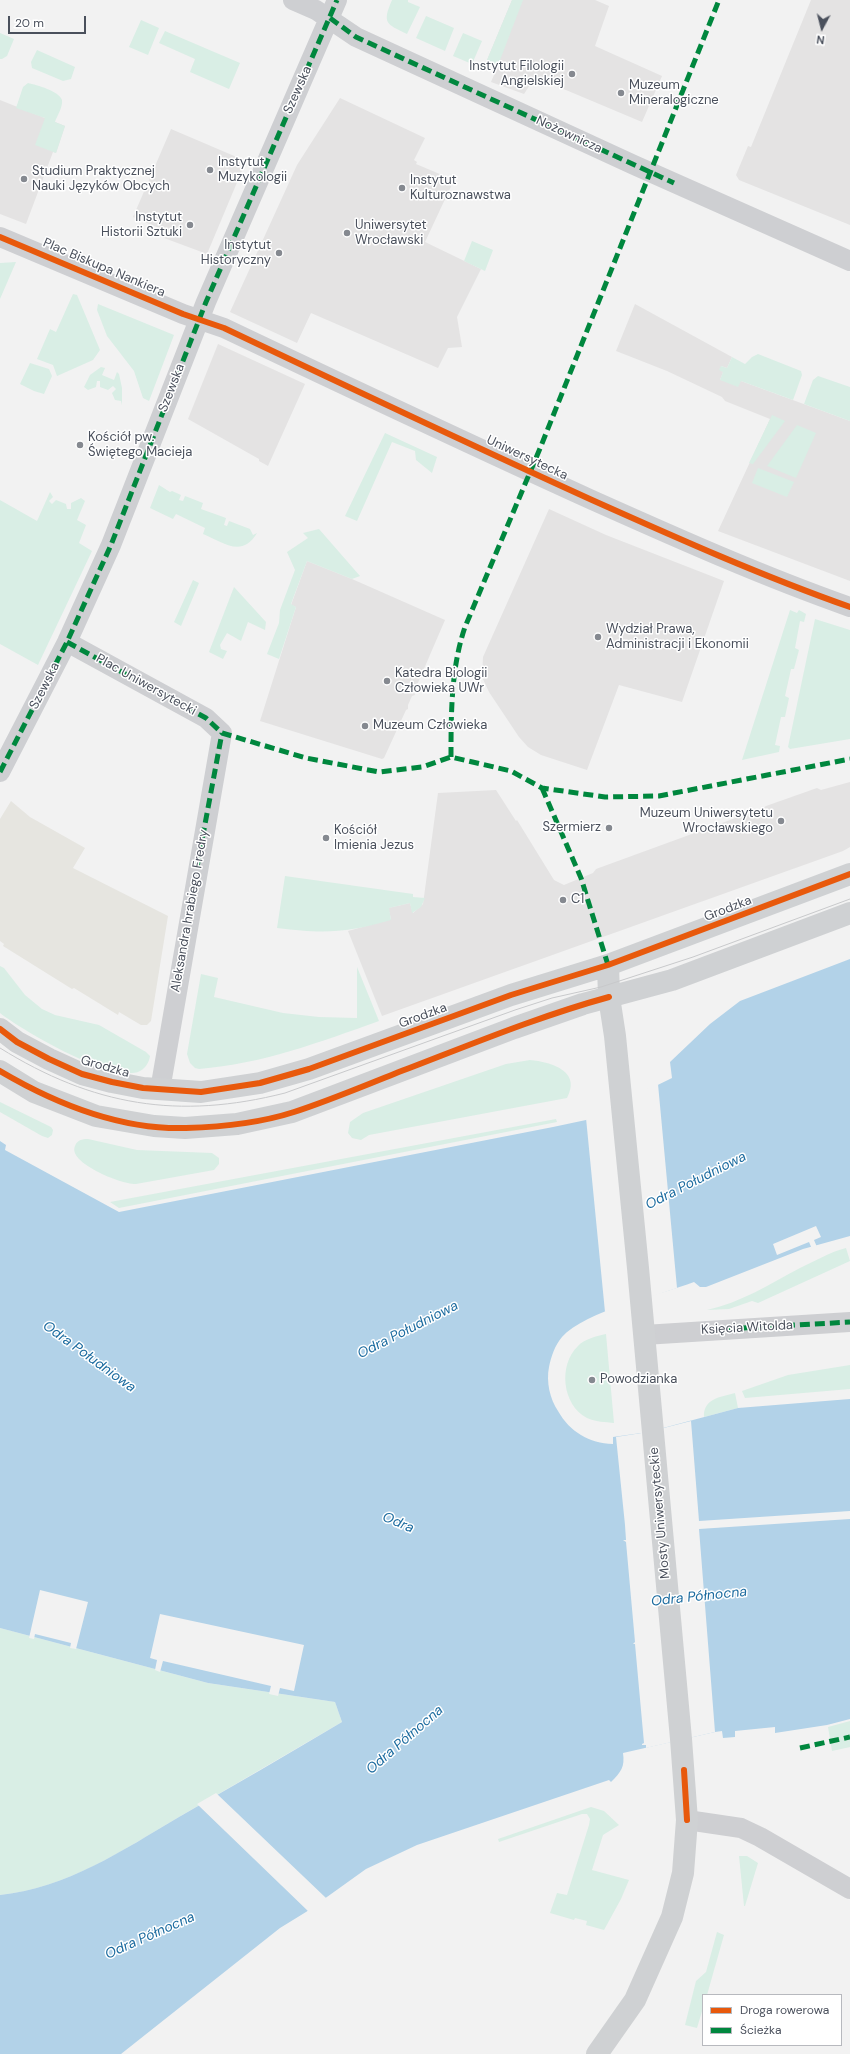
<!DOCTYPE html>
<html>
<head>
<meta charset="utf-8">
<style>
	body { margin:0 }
	#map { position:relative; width:850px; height:2054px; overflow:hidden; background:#f2f2f2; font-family:"DM Sans",sans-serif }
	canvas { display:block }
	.legend { position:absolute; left:702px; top:1994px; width:140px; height:52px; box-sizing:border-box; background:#fff; border:1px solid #b7b9be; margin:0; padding:5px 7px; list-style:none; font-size:12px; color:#4a505c }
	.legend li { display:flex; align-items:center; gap:8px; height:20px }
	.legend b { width:20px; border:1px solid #b7b9be }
	.north { position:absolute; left:802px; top:8px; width:40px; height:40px; -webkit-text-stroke:3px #fff; paint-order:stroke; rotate:187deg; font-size:11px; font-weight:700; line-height:16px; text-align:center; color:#4a505c }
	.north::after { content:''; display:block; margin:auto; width:14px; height:18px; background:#4a505c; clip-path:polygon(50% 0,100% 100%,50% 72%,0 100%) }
	.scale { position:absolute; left:8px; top:16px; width:78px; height:18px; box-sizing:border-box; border:2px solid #4a505c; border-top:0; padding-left:5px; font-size:12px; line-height:14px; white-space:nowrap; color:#4a505c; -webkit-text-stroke:3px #fff; paint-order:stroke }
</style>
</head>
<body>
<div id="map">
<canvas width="850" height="2054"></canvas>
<ul class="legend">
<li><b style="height:5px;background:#e8590c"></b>Droga rowerowa</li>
<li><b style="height:5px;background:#00873e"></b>Ścieżka</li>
</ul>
<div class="north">N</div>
<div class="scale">20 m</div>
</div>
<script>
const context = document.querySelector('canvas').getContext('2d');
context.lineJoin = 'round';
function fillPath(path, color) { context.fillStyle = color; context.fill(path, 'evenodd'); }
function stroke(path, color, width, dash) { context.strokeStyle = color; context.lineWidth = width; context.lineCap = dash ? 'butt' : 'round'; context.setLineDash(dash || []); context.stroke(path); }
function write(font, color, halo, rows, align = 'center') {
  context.font = font + ' "DM Sans",sans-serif'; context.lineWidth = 3; context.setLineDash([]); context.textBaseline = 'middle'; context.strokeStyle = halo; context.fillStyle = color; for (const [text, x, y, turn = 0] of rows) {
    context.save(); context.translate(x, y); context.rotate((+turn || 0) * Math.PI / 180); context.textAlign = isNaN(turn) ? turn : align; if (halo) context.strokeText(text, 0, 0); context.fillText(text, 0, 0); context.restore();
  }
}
const commercial = new Path2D(`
	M11,801L30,817L85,848L73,868L168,916L151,1021L147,1025H141L119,1012L118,1015L74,988L72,989L3,946L4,944L0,941V819Z`);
const education = new Path2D(`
	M512,0H595L609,6L595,46L662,76L642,122L535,77L524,94L491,82L497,68L487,63V60Z
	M811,0H850V225L739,180L736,175L748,146L751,147Z
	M340,98L425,138L414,160L417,162L416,164L454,180L425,242L481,269L457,317L462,347L448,348L438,368L311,313L297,343L230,312L297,165Z
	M0,100L65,126L56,153L53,152L26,224L0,214Z
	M171,129L246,161L207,254L156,235L159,228L133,217Z
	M635,304L732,357L727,368L721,366L723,372L720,380L741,381L850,421V581L718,531L770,419L725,401L722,397L667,371L616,351Z
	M218,344L305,384L268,466L259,461V459L188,419Z
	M549,509L606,535L724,581L682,702L619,685L587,770L541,755L528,747L519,737L489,692L482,677L483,657Z
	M307,561L352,579L445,620L414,692L415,695L412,696L408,705V709L406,710L384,758L382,759L260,721L296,607L291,605Z
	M850,782V847L843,851L382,1016L348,931L391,919L388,908L410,903L413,913L423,904L438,793L496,790L516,821L517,820L554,880L564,885L593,873L596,869L763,808L766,806L817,788L821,790Z`);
const green = new Path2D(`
	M392,0H408V2L420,7L407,34C386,24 382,23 392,0Z
	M512,0H523L497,68L487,63V60Z
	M426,16L454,28L445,51L416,38Z
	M141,20L159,28L148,55L129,47Z
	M165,31L240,63L229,89L190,72L195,59L159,43Z
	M0,33L14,39L7,56L2,59H0Z
	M463,33L482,41L472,64L453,56Z
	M37,50L75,67L71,79L63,81L32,68L31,62Z
	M28,83C37,85 59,91 62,100C63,107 57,116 55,122L65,126L56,153L35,145L45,118L16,108L23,87Z
	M472,241L493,250L485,271L464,261Z
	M16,262L0,299V263Z
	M73,294L77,295L100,350L93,360L57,376L53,365L37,359L50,329L56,332Z
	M98,304L174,335L149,401L143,398L134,371L107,336L97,310Z
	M758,354L801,371L802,375L793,400L741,381L738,387L720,380L723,372L719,370L721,366L727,368L732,357L745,364L752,357Z
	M30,363L49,369L52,376L44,394L34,391L20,384Z
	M101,367L105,368L102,375L114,380L117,372L119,374L122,388V405L121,401L115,400L112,393L116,389L113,386L108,390L100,387V381H97L96,387L88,390L84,387L90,375Z
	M818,376L850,387V421L804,404L813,380Z
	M772,415L785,421L753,464L749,463Z
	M797,425L816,433L796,478L767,466Z
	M385,433L437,457L432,473L416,460L415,451L392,442L357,521L345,516Z
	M758,468L794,482L787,497L752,483Z
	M159,485L170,492L172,491L181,495L179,500L183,501L185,496L203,503L201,509L226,518L224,525L227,526L229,521L250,529L253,535L257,533C242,558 224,543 203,534L205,528L176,514L173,519L150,508Z
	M50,492L53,497L49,501L52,504L56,500L66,504L67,509H71V503L81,498L85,501L77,520L86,525L79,543L92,551L38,665L0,644V500L37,521Z
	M319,529L360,576L352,579L307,561L291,604L296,607L279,659L267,654L279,623L280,610L295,570L287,552L308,538L303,533Z
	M193,580L199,583L181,626L174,622Z
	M234,587L266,622L265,630L248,622L241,641L227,633L220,645L221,649L227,651L223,659L209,652Z
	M790,610L797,613L799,610L806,614L804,622L800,621L795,648L799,650L794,669H791L785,696L789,698L785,717H781L775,745L780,746L779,752L742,760Z
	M815,619L850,630V739L790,749L788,747Z
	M285,876L413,894V897L425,898L421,907L412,913L410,903L389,908L391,920C346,933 324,934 277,928Z
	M0,966L4,968L25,995L42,1009L55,1015L99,1025L146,1052L150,1056C149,1063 145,1069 138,1072C109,1081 23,1031 0,1013Z
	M357,967L379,1021C320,1042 262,1064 199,1069L195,1068L190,1063L187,1054L201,974L218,978L214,997L283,1013L319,1017L357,1018Z
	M530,1060C551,1062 582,1071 567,1098L369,1135L361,1140L352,1138L348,1133L350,1122L363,1113L506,1064Z
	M0,1102L51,1127L53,1130L52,1135L48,1138L42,1136L0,1112Z
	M556,1119L557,1122L119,1208L110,1202Z
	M88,1139L137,1150L212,1153L219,1158V1164L214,1170L136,1184C123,1185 67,1163 75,1146C77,1140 82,1139 88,1139Z
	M846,1248L850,1261L758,1303L752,1301L729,1309L707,1310C740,1303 770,1284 800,1268C815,1261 830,1252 846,1248Z
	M606,1334L614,1423C606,1422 595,1422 587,1418C562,1405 558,1365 578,1346C584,1339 597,1336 606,1334Z
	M850,1365V1389L745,1398L742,1391L788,1375Z
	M735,1393L738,1408L704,1417C703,1399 720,1397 735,1393Z
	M0,1628L208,1683L335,1702L342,1722C289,1753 237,1783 184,1814C126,1848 69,1888 0,1895Z
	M850,1721V1747L832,1751L828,1727Z
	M591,1807L604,1811L619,1825L603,1835L592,1870L629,1880L621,1899L604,1930L586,1925L587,1921L575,1918L574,1920L550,1913L557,1893L567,1895L589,1825L590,1819L587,1814H582L499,1842L498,1839Z
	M739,1856H747L758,1863L745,1906H744Z
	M717,1932L724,1935L707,1995H703V2008L697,2028L685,2025L696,1981L706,1972Z`);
const water = new Path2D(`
	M850,959V1236L803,1249L706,1287H700L694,1282C660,1295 585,1311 562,1337C555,1345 551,1357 549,1367C546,1382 550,1399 558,1411C570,1432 589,1443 613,1444V1437L648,1432L738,1408L850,1399V1719L827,1725L775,1733V1727L735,1731V1737L723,1738L722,1731L715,1732L623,1753C625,1767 621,1772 611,1782L609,1780L417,1845L366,1869L306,1912L280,1928L121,2054H0V1895C67,1888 123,1850 179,1817C233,1786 288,1754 342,1722L335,1702L208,1683L0,1628V1141L6,1145L5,1150L119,1212L553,1127L586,1120L672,1078L670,1062L710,1024L740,1001Z`);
const pier = new Path2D(`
	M658,1084L677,1288L605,1312L586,1118Z
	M816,1226L821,1237L814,1240L817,1247L812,1249L809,1242L777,1255L773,1244Z
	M691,1421L699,1521L850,1511V1519L699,1529L715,1732L646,1748V1745H642V1744L644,1743L635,1644H633L635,1642L626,1542L623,1540H626L625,1525L616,1437L648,1432Z
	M40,1590L88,1602L76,1649L70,1648L71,1643L35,1634L34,1639L29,1638Z
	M160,1614L304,1645L294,1691L280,1688L278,1696L269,1694L271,1686L163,1661L160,1672L155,1670L157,1660L150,1658Z
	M216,1793L325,1897L327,1899L309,1912L197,1804Z`);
const street = new Path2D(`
	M293,0L316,10L356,37L634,165L850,261
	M0,237L183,314L224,328C346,386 469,444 592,500C677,538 762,576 850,607
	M67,642L206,718L222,733L160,1090
	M0,772L67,642L111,545L206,302L337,0
	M644,1335L850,1322
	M687,1820L741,1828L760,1837L850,1889`);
const secondary = new Path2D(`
	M0,1029L17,1042L49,1059L82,1074L112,1082L143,1088L201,1092L260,1083L309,1069L511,995L608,965L850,874
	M0,1071L34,1092L96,1116L154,1126L185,1128L237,1124L292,1112L514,1028L583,1004L672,980L850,913
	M597,2054L635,2000L672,1917L683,1873L687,1820L681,1739L638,1268L615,1036L609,997L608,965`);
const tram = new Path2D(`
	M0,771L67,642L111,545L206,302L337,0
	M0,1048C93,1106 179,1120 285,1093L515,1010L552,998L601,987L693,957L850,899`);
const quiet = new Path2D(`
	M330,18L356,37L674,183
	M67,642L206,718L222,733L306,758L379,772L422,767L451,757L511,771L542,788L605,797L659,796L850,759
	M451,757C451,714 451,668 465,627L541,446L719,0
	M0,772L67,642L111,545L206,302L337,0
	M542,788L581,878L608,965
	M197,867L222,733
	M725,1329L850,1322
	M800,1748L850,1737`);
const cycleway = new Path2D(`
	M0,237L183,314L224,328C346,386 469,444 592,500C677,538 762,576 850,607
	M0,1029L17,1042L49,1059L82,1074L112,1082L143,1088L201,1092L260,1083L309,1069L511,995L608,965L850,874
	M0,1071C56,1104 119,1130 186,1128C222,1127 260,1123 294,1112C328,1101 361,1087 394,1074C465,1047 536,1017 609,997
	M684,1770L687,1820`);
const markers = [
	[572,74,4,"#858990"],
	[621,93,4,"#858990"],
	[210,170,4,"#858990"],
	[24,179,4,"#858990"],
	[402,188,4,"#858990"],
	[190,225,4,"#858990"],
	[347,233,4,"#858990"],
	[279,253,4,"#858990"],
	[80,445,4,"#858990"],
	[598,637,4,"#858990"],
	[387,681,4,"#858990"],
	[365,726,4,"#858990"],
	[781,821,4,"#858990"],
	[609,828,4,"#858990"],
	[326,838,4,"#858990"],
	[563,900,4,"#858990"],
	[592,1380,4,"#858990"]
];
const poiNames = [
	["Instytut Filologii",564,67,"right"],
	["Angielskiej",564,82,"right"],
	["Muzeum",629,86],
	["Mineralogiczne",629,101],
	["Instytut",218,163],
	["Muzykologii",218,178],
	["Studium Praktycznej",32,172],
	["Nauki Języków Obcych",32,187],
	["Instytut",410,181],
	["Kulturoznawstwa",410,196],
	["Instytut",182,218,"right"],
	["Historii Sztuki",182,233,"right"],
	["Uniwersytet",355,226],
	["Wrocławski",355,241],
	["Instytut",271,246,"right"],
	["Historyczny",271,261,"right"],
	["Kościół pw.",88,438],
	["Świętego Macieja",88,453],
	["Wydział Prawa,",606,630],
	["Administracji i Ekonomii",606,645],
	["Katedra Biologii",395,674],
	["Człowieka UWr",395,689],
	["Muzeum Człowieka",373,726],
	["Muzeum Uniwersytetu",773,814,"right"],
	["Wrocławskiego",773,829,"right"],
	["Szermierz",601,828,"right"],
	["Kościół",334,831],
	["Imienia Jezus",334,846],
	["C1",571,900],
	["Powodzianka",600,1380]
];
const streetNames = [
	["Szewska",298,90,-66],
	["Nożownicza",569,135,25],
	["Plac Biskupa Nankiera",104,268,23],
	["Szewska",172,388,-69],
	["Uniwersytecka",527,458,25],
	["Plac Uniwersytecki",146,685,29],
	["Szewska",45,686,-63],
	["Grodzka",728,909,-21],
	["Aleksandra hrabiego Fredry",190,911,-80],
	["Grodzka",423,1016,-20],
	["Grodzka",105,1067,16],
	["Księcia Witolda",747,1328,-3],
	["Mosty Uniwersyteckie",660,1513,-95]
];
const waterNames = [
	["Odra Południowa",696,1181,-27],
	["Odra Południowa",408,1330,-27],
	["Odra Południowa",89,1357,36],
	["Odra",398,1523,23],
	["Odra Północna",699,1597,-6],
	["Odra Północna",405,1740,-41],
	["Odra Północna",150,1936,-24]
];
fillPath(commercial, '#e6e5e0');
fillPath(education, '#e4e3e3');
fillPath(green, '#d9eee5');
fillPath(water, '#b2d2e8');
fillPath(pier, '#f2f2f2');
stroke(street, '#cecfd2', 20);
stroke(secondary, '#cfd1d3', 22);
stroke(tram, '#c8c9cb', 1);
stroke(quiet, '#00873e', 5, [10, 5]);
stroke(cycleway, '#e8590c', 6);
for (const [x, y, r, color] of markers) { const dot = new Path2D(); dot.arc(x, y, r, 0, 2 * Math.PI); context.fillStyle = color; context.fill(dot); stroke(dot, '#fff', 1.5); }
write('13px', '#4a505c', '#fff', poiNames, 'left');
write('13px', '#4a505c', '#fff', streetNames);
write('italic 14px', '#1b6b9f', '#fff', waterNames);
</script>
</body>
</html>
